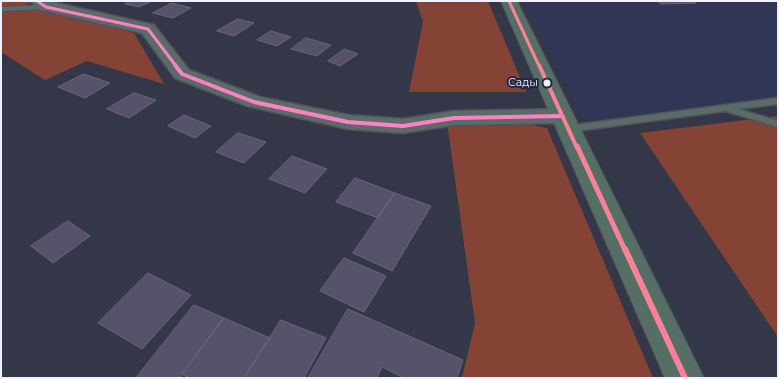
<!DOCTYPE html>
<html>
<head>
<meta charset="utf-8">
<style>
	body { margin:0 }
	#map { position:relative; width:779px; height:379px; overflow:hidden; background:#343747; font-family:Montserrat,sans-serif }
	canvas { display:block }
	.frame { position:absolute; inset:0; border:2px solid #f0f3ff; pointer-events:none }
</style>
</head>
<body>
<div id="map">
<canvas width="779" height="379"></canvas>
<div class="frame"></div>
</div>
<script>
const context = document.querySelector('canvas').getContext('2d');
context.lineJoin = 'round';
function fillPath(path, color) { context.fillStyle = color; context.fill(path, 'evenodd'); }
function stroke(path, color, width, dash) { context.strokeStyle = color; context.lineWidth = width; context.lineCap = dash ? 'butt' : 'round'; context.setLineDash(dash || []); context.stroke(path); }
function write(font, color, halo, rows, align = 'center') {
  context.font = font + ' Montserrat,sans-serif'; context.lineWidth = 4; context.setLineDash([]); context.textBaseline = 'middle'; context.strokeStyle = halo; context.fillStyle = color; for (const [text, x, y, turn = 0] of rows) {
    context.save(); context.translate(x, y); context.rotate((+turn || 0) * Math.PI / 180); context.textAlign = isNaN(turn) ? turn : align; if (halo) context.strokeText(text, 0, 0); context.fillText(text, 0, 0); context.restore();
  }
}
const built = new Path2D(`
	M523,1H778V99L583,121Z`);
const green = new Path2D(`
	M1,1H32L27,4L134,33L164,84L87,61L45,80L1,52Z
	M416,1H488L526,92H409L423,22Z
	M489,116L547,128L653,378H462L475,323L447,122Z
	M778,116V337L640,133Z`);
const building = new Path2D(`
	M130,1H152L139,7L125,4Z
	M658,1H693L696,3L661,4Z
	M172,3L191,8L173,18L153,13Z
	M238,19L254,23L234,36L217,31Z
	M271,31L291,37L277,46L257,40Z
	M306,38L331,45L317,56L291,49Z
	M345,49L358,54L340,66L328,61Z
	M84,74L110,83L85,98L58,87Z
	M134,93L156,100L129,118L107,109Z
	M184,115L211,126L195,138L168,126Z
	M238,133L266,142L244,163L216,152Z
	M292,156L327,169L305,193L269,179Z
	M355,178L395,193L378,218L336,202Z
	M395,193L431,206L392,271L353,253Z
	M68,221L90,236L53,263L31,246Z
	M344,258L386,276L364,312L320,291Z
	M148,273L191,295L142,349L98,323Z
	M194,305L224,318L180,378H136Z
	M348,309L463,360L457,378H404L382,367L377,378H308Z
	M224,318L270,338L244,378H189L182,374Z
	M281,320L326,338L304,378H244Z`);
const lane = new Path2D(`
	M49,5V9H46L1,11V7Z
	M778,98V104L738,109L778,121V127L725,111L568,132L563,129L568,126Z`);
const street = new Path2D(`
	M30,1H48L154,25L189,70L260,97L348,115L403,119L454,111L562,109L570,111L573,116L570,121L562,123L454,125L403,133L348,129L247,106L175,78L142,33L41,10Z`);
const primary = new Path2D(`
	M501,1H517L704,378H665Z`);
const bus1Far1 = new Path2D(`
	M37,1L46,7L148,29L176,66`);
const bus1 = new Path2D(`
	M175,65L182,74L254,102L348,122L403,126L454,118L562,116`);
const bus2Far3 = new Path2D(`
	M509,1L539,66`);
const bus2Far2 = new Path2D(`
	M539,65L577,148`);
const bus2Far1 = new Path2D(`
	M577,146L625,250`);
const bus2 = new Path2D(`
	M625,249L685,378`);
const markers = [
	[547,83,4.5,"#f0f3ff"]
];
const farBusnames = [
	["Сады",538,83]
];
fillPath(built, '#313657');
fillPath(green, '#844335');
fillPath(building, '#565269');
stroke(building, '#676775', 1);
stroke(lane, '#50525f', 3);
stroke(street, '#50525f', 3);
stroke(primary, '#50525f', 2);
fillPath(lane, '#5b6b66');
fillPath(street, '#5b6b66');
fillPath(primary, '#556f64');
stroke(bus1Far1, '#ff80c5', 3);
stroke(bus1, '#ff80c5', 4);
stroke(bus2Far3, '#ff8098', 3);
stroke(bus2Far2, '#ff8098', 4);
stroke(bus2Far1, '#ff8098', 5);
stroke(bus2, '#ff8098', 6);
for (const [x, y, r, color] of markers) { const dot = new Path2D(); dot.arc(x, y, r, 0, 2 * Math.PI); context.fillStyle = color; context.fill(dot); stroke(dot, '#222744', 2); }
write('11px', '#f0f3ff', '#222744', farBusnames, 'right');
</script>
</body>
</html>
